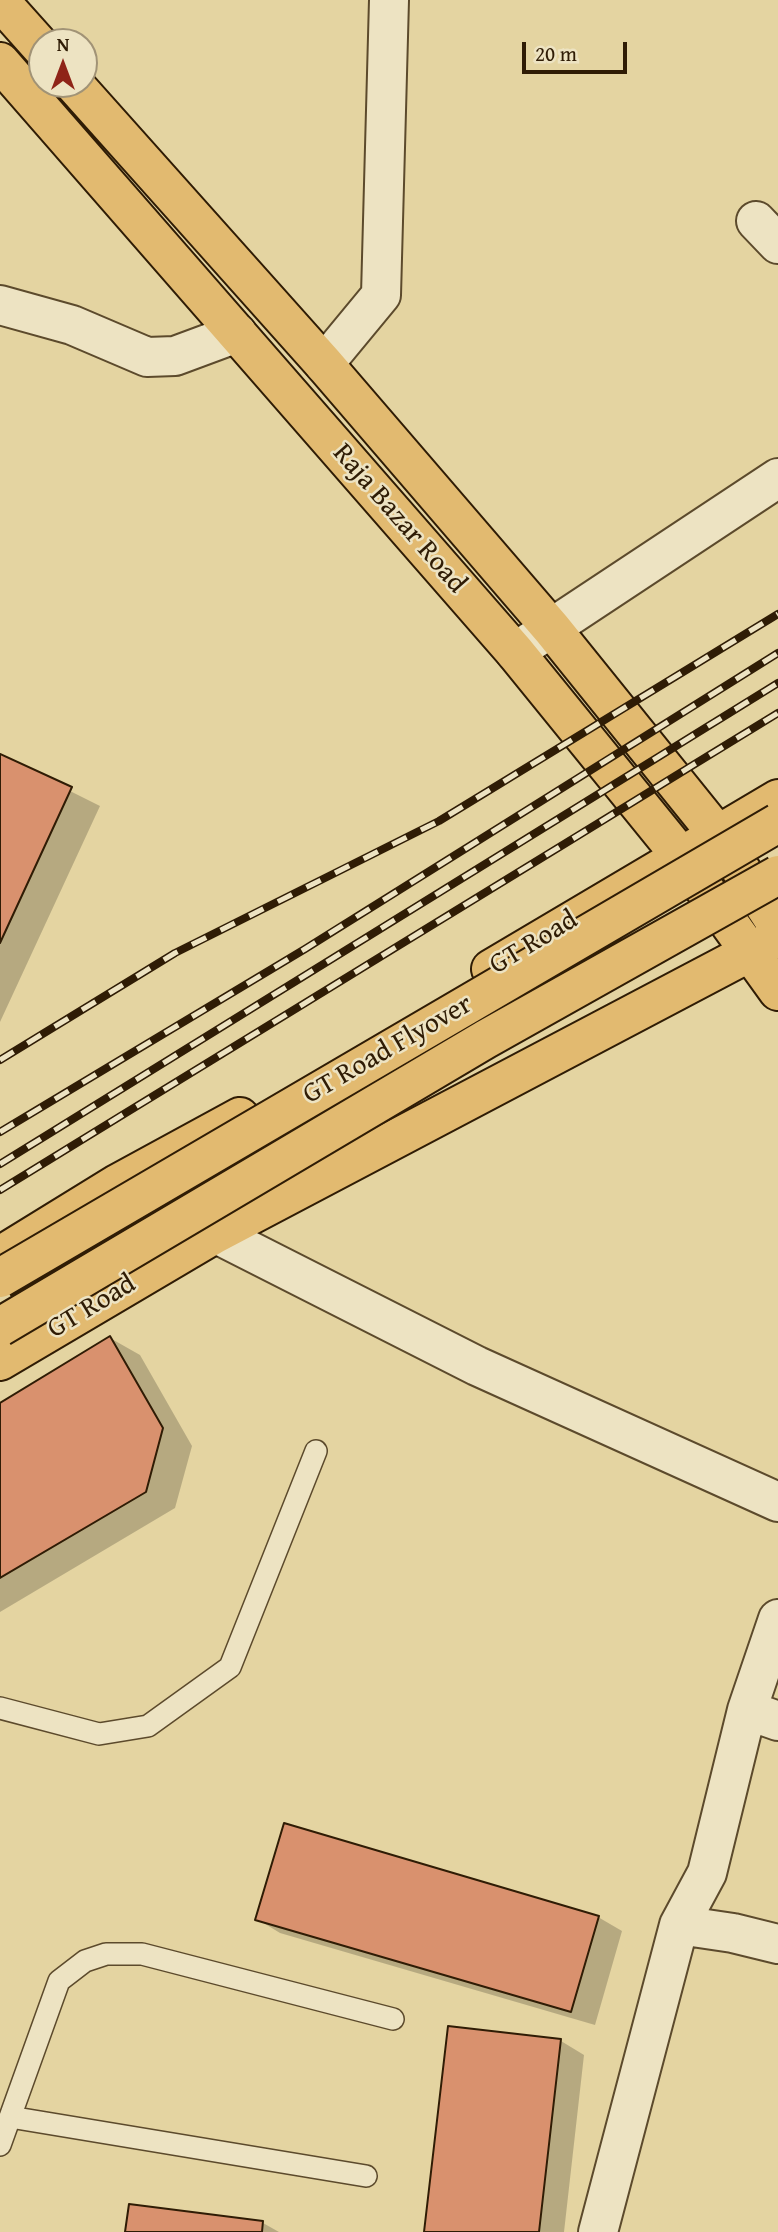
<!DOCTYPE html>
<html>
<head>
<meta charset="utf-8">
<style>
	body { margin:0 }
	#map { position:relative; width:778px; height:2232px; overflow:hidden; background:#e4d4a1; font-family:"Gentium Book Plus",serif }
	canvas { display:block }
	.north { position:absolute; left:28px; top:28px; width:70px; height:70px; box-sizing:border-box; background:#ede3c2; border:2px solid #a19376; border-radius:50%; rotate:0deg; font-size:19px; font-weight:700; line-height:28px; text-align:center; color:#2f1c05 }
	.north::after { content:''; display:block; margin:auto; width:24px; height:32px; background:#8f2418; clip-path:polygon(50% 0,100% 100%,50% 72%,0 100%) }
	.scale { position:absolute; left:522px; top:42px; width:105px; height:32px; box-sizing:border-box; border:4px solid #2f1c05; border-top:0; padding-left:9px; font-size:21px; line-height:24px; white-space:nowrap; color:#2f1c05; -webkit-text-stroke:5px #ede3c2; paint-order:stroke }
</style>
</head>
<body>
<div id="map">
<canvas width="778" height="2232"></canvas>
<div class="north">N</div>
<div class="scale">20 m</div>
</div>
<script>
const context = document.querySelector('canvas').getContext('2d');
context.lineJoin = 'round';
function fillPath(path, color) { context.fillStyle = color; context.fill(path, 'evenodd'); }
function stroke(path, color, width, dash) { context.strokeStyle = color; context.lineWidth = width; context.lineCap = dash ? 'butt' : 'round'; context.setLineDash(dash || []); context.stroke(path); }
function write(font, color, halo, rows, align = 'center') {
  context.font = font + ' "Gentium Book Plus",serif'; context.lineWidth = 5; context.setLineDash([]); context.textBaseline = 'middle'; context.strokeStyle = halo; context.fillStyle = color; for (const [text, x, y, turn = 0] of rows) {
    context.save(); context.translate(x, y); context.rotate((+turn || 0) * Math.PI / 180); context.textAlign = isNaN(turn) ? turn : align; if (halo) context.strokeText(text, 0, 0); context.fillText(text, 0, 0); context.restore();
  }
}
const shadow = new Path2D(`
	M0,756L100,806L0,1022Z
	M110,1338L140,1355L192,1446L175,1508L0,1612V1405Z
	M598,1917L622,1931L595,2025L280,1933L257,1919Z
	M561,2041L584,2055L564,2232H426Z
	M263,2223L279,2232H127Z`);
const building = new Path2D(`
	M0,754L72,787L0,943Z
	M110,1336L163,1428L146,1492L0,1578V1403Z
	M284,1823L599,1916L571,2012L255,1920Z
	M448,2026L561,2039L539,2232H424Z
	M129,2204L263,2221L262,2232H125Z`);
const lane = new Path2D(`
	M0,1708L99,1734L148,1726L230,1667L316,1451
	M10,2117L366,2176
	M0,2145L59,1981L85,1961L106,1954H142L393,2019`);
const street = new Path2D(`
	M756,221L778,244
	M0,305L72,325L147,357L175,356L237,333
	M324,364L381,295L389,0
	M515,652L778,478
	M191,1221L477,1366L778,1502
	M778,1619L747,1710L707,1873L679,1925L733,1933L778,1944
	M747,1710L778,1721
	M598,2232L679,1925`);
const primary = new Path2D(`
	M0,1L42,48
	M0,62L515,652L680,855L778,991
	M74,84L324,364L552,629L718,835L778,926
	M491,969L778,799
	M0,1256L117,1184L240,1117
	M0,1361L215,1234L773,940`);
const rail = new Path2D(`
	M0,1060L175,953L439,821L778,614
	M0,1132L305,949L778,653
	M0,1164L778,683
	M0,1190L778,713`);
const highwayBridge = new Path2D(`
	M0,1278L778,823
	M0,1327L486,1039L778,875`);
const streetNames = [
	["Raja Bazar Road",399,519,49],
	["GT Road",534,943,-31],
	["GT Road Flyover",388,1050,-30],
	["GT Road",92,1307,-31]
];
fillPath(shadow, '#0003');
fillPath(building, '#d9916e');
stroke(building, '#2f1c05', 2);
stroke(lane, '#5c4a2c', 24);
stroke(street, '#5c4a2c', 42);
stroke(primary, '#2f1c05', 42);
stroke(lane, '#ede3c2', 21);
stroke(street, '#ede3c2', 38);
stroke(primary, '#e2ba70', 38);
stroke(rail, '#2f1c05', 8);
stroke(rail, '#ede3c2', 5, [16]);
stroke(highwayBridge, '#2f1c05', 42, []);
stroke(highwayBridge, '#e2ba70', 38);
write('28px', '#2f1c05', '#ede3c2', streetNames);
</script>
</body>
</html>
